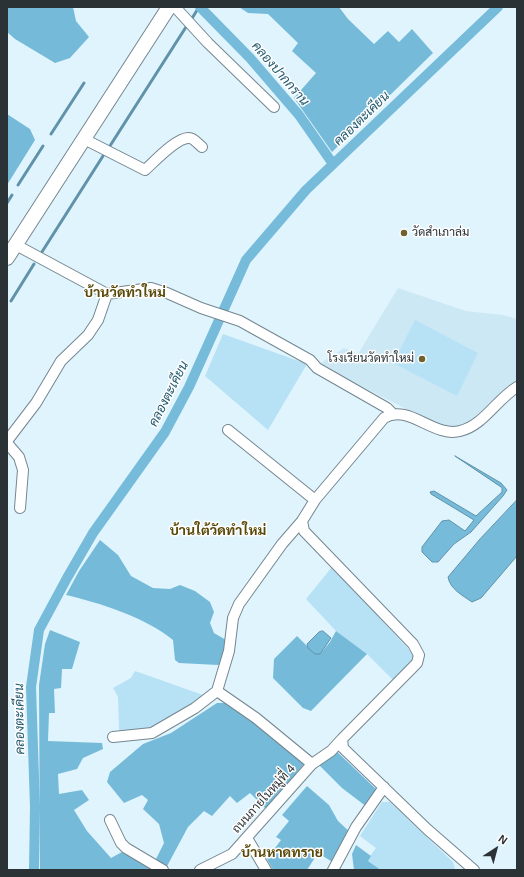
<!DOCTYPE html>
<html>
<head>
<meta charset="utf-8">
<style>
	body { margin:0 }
	#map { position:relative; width:524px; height:877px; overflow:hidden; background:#e0f4fe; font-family:Helvetica,sans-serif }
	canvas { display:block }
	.frame { position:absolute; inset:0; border:8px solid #2b3236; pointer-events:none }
	.north { position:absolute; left:476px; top:829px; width:40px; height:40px; -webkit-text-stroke:3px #fefefe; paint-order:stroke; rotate:36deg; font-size:11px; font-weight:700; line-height:16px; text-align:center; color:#2b3236 }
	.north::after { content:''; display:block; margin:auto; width:14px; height:18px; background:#2b3236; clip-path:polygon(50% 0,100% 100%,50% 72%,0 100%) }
</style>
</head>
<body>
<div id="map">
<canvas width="524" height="877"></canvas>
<div class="frame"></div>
<div class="north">N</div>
</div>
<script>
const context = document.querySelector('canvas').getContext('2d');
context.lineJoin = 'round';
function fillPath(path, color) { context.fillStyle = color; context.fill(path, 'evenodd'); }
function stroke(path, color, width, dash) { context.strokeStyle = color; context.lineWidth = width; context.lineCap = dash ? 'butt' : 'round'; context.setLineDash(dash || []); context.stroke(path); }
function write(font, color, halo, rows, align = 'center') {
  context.font = font + ' Helvetica,Sarabun,sans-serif'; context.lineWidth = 3; context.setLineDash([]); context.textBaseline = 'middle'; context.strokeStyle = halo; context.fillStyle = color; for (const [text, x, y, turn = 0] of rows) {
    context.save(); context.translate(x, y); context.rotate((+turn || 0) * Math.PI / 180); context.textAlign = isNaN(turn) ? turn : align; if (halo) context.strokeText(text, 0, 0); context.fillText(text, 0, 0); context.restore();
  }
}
const built = new Path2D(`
	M398,288L466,311L503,315L517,319V387L485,416L459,428L440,426L343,377L321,363L344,348L358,354Z`);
const green = new Path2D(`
	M415,320L478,353L457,396L393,363Z
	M223,334L307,364L268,430L205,376Z
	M332,567L414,655L413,665L395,682L367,654L336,631L306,599Z
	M135,671L206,696L148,731L122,733L119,729L118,697L113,688L131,678Z
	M382,802H390L453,862L455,868L453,870H381L367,860L376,848L360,836Z`);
const forest = new Path2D(`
	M9,7H73L76,21L89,37L70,58L55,63L15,39L7,32V9Z
	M239,7H339L348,19L374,44L388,31L399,42L412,29L433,53L332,152L294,98L316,73L292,51L298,43L268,14L248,13Z
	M7,114L30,129L35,140L7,185Z
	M100,540L118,555L131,576L153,588L170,589L180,585L195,591L210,602L214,612L210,623L214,633L226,640L225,662L218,665L179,663L175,660L173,640C145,617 100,603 66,595L79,571Z
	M50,630L80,642L72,669H62L61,688L54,689L55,713H49L48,741L102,743L103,749L83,758L77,769L58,774L59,794L82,790L89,800L74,810L87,831L111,858L122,852L152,867L164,843L159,824L143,809L148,800L142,795L124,803L107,782L110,772L143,744L171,733L217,703H225L270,734L304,764L296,773L302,778L269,812L250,793L237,803L230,796L212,816L204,811L188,827L165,870H40L39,685L45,644Z
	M336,631L367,654L311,711L303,708L273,678L274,659L297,636L315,654H320L330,642Z
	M330,745L378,791L367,807L342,788L315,761Z
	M307,786L329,805L338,821L351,833L334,863L318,853L307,870H273L267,859L281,840L276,837L289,821L282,815Z
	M356,845L371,856L368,861L381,870H354L352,854Z`);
const water = new Path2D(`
	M455,456L501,483L507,490L503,496L471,532L454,544L438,562H432L422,552V547L442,521L449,520L465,531L474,520L431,494L430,492L434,491L476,516L502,492V488Z
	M517,500V556L481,598L472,602C462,595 450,589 448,577L480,539Z
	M323,631L331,638L320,654H315L308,648L307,644L319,632Z`);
const stream = new Path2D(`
	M191,20L199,7
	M51,134L84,83
	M108,149L186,27
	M18,185L43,146
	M7,203L12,195
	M40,255L103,156
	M11,301L34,264`);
const canal = new Path2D(`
	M200,7L250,58L299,115L333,164
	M34,870L35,807L31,687L39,630L67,578L93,533L165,432L189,387L246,260L306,190L498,7`);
const minor = new Path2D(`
	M175,7L208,43L274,107
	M84,139L145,170C154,162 177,137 189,138C194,138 198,144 202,147
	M16,245L107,294L151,288L167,293L201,308L240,321L310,360L317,368L387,408L392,413
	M228,430L315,500
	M7,441L36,403L61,361L88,335L98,320L107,294
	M7,443L19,457L23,470L20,508
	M302,521L304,531L413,644L419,655L417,663L342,739L343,748L427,829L474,870
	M217,691L256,718L312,764
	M113,737L152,733L195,708L217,691L229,651L233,618L239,604L282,544L302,521L315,500L384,418C408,403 434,438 460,431C484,425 496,400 517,387
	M110,820L121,843L126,848L163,870
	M247,838L266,870
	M200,870L232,854L312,764L331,751L342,739
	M333,870L356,827L384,787`);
const secondary = new Path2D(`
	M7,258L169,7`);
const markers = [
	[404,233,4,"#6f612e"],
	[422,359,4,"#6f612e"]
];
const poiNames = [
	["วัดสำเภาล่ม",412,233],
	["โรงเรียนวัดทำใหม่",414,359,"right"]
];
const streetNames = [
	["ถนนภายในหมู่ที่ 4",264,799,-48]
];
const waterNames = [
	["คลองปากกราน",280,74,49],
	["คลองตะเคียน",362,119,-44],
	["คลองตะเคียน",169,394,-63],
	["คลองตะเคียน",20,719,-91]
];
const quarterNames = [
	["บ้านวัดทำใหม่",125,293],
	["บ้านใต้วัดทำใหม่",218,531],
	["บ้านหาดทราย",282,853]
];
fillPath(built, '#cde8f5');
fillPath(green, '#b7e1f5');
fillPath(forest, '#75bbd9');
fillPath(water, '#76bbda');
stroke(water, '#6092a9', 1);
stroke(stream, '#6092a9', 3);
stroke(canal, '#76bbda', 10);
stroke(minor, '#74868f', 12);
stroke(secondary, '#74868f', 16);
stroke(minor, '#fff', 10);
stroke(secondary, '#fff', 14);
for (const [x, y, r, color] of markers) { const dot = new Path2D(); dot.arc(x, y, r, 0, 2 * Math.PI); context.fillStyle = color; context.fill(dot); stroke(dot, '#fefefe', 1.5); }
write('12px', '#2b3236', '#fefefe', poiNames, 'left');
write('12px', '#2b3236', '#fefefe', streetNames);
write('italic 13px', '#235a70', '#fefefe', waterNames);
write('bold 14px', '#594908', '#fefefe', quarterNames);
</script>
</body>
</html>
